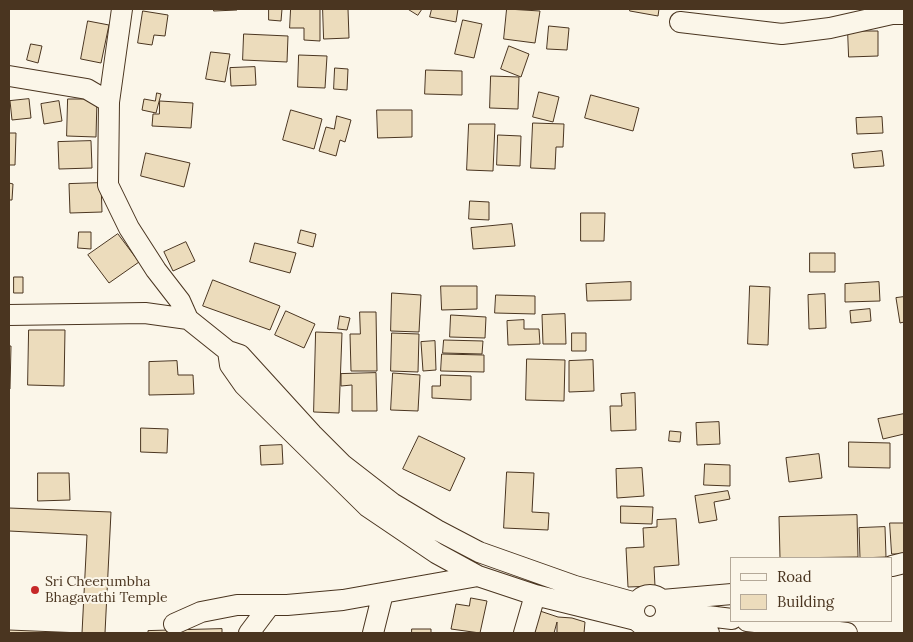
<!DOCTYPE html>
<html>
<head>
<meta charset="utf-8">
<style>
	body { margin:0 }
	#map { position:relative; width:913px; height:642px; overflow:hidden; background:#fbf6e9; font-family:Lora,serif }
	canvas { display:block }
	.frame { position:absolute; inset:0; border:10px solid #4a3520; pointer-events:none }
	.legend { position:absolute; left:730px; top:557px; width:162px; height:65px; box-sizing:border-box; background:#fbf6e9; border:1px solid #b4a999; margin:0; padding:6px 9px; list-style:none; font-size:15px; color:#4a3520 }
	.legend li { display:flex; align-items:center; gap:10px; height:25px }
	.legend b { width:25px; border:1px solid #b4a999 }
</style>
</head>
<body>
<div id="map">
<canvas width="913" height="642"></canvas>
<div class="frame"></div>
<ul class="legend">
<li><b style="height:6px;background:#fbf6e9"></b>Road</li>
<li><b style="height:14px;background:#ecdcbc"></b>Building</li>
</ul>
</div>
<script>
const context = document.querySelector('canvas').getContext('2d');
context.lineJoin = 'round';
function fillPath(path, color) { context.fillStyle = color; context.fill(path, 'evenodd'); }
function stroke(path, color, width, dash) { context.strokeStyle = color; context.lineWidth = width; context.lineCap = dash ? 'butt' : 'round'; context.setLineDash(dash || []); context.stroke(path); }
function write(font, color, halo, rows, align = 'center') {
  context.font = font + ' Lora,serif'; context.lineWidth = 4; context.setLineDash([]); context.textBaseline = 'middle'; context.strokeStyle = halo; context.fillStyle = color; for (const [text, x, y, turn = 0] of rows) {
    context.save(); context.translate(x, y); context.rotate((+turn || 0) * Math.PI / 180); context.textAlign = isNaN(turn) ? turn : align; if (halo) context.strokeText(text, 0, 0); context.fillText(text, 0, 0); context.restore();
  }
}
const building = new Path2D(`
	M214,9H237V10L214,11Z
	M269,9H282L281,21L269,20Z
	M291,9H320V41L304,40V28H290Z
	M323,9H348L349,38L324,39Z
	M408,9H422L418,15Z
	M432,9H458L456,22L430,17Z
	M507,9L540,11L535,43L504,39Z
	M630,9H659L658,16L630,11Z
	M143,11L168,15L165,36L154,35L152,45L138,43Z
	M463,20L482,24L474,58L455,54Z
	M88,21L109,25L101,63L81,59Z
	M549,26L569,28L567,50L547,49Z
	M848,31H878V56L849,57Z
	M244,34L288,36L287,62L243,60Z
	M31,44L42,46L38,63L27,60Z
	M509,46L529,54L521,77L501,69Z
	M211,52L230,54L225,82L206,79Z
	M299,55L327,56L325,88L298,87Z
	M255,67L256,85L231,86L230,68Z
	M335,68L348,69L347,90L334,89Z
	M426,70L462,71V95L425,94Z
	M491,76L519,77L518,109L490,108Z
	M539,92L559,97L553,122L533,117Z
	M157,93L161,94L156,113L142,110L144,99L155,101Z
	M591,95L639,108L633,131L585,118Z
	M29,99L31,118L12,120L10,101Z
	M68,99H97L96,137L67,136Z
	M59,101L62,121L44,124L41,104Z
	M160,101L193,103L191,128L152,126L153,114H159Z
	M291,110L322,119L314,149L283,140Z
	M377,110H412V137L378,138Z
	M337,116L351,120L345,142L340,140L336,156L319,151L326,127L334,129Z
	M882,117L883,133L857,134L856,118Z
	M533,123L564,124L563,147H556L555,169L531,168Z
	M469,124H495L493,171L467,170Z
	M9,133H16L15,165H9Z
	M498,135L521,136L520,166L497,165Z
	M91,141L92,168L59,169L58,142Z
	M882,151L884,166L854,168L852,154Z
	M146,153L190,163L184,187L141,176Z
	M9,183L13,184L12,200H9Z
	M101,183L102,212L70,213L69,184Z
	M470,201L489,202V220L469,219Z
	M581,213H605L604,241H581Z
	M512,224L515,246L473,249L471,228Z
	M301,230L316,234L313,247L298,243Z
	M79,232H91V249L78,248Z
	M118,234L139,262L109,283L88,255Z
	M186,242L195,261L173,271L164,252Z
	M255,243L296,253L290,273L250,262Z
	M810,253H835V272H810Z
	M14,277H23V293H14Z
	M213,280L280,306L270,330L203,306Z
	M631,282V300L587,301L586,284Z
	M879,282L880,301L845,302V284Z
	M441,286H477V309L442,310Z
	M750,286L770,287L768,345L748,344Z
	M392,293L421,295L419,332L391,331Z
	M825,294L826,328L809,329L808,295Z
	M496,295L535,296V314L495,313Z
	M904,297V322L900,323L896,298Z
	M870,309L871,321L851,323L850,311Z
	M286,311L315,324L304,348L275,335Z
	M360,312H376L377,371H351L350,334H360Z
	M565,314L566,344H543L542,315Z
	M451,315L486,317L485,338L450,337Z
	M340,316L350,318L347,330L338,329Z
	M524,320V329H539L540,344L508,345L507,321Z
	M29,330H65L64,386L28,385Z
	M316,332L342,333L339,413L314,412Z
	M392,333L419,334L418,372L391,371Z
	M572,333H586V351H572Z
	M444,340L483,341L482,354L443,353Z
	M435,341L436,370L423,371L421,342Z
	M9,346H11L10,389H9Z
	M442,354L484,355V372L441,371Z
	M527,359L565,360L564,401L526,400Z
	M593,360L594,391L569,392V361Z
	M177,361L178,375H193L194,394L149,395V362Z
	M376,373L377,411H352V385L341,386V374Z
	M393,373L420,375L418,411L391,410Z
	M441,375L471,376V400L432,398V386H440Z
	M635,393L636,430L611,431L610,406H622L621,394Z
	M904,414V434L883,439L878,419Z
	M719,422L720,444L697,445L696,423Z
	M141,428L168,429L167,453L141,452Z
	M670,431L681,432L680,442L669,441Z
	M419,436L465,458L450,491L403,469Z
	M849,442L890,443V468L849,467Z
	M282,445L283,464L261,465L260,446Z
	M819,454L822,478L789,482L786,458Z
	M705,464L730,465V486L704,485Z
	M642,468L644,496L617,498L616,469Z
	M507,472L534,473L532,512L549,513L548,530L504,528Z
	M38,473H69L70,500L38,501Z
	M728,491L730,499L714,502L717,520L699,523L695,496Z
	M621,506L653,507L652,524L621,523Z
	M9,508L111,512L105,633H9V630L82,633L87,535L9,531Z
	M857,515L858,557L780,558L779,517Z
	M676,519L679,565L654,567L655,586L628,587L626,548L644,547L643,528L657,527V520Z
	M890,523H904V554H892Z
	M885,527L886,557L860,558L859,528Z
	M471,598L487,601L480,633L451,629L456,604L469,606Z
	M537,610L558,617L572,618L585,622L584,633H557V622L554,633H530Z
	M222,629V633H148V631Z
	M412,629H431V633H412Z`);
const minor = new Path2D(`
	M680,22L782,34L830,28L892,14H904
	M9,76L87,89L109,102L108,185L129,228L156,270L180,301L188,319
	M109,102L122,9
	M9,315L145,313L188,319L228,351
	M892,566L904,563
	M634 611a16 16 0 1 1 32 0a16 16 0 1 1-32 0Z
	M662,600L732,594
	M636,603L575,586L479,552L437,530L392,503L343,465L312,434L240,355L228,351L230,365L244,385L368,507L436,553L478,576L535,595L636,620
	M666,611L732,619
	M747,621L847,633
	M174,624L201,612L237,605H287L343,600L478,576
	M657,626L709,633
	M249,633L270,605
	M373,633L383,593
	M524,633L535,595`);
const markers = [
	[35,590,5,"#c62828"]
];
const poiNames = [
	["Sri Cheerumbha",45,582],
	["Bhagavathi Temple",45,598]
];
fillPath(building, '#ecdcbc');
stroke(building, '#4a3520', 1);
stroke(minor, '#4a3520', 22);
stroke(minor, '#fbf6e9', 20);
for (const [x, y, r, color] of markers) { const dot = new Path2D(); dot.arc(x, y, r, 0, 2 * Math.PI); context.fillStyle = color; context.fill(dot); stroke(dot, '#fbf6e9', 2); }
write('14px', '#4a3520', '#fbf6e9', poiNames, 'left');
</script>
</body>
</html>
